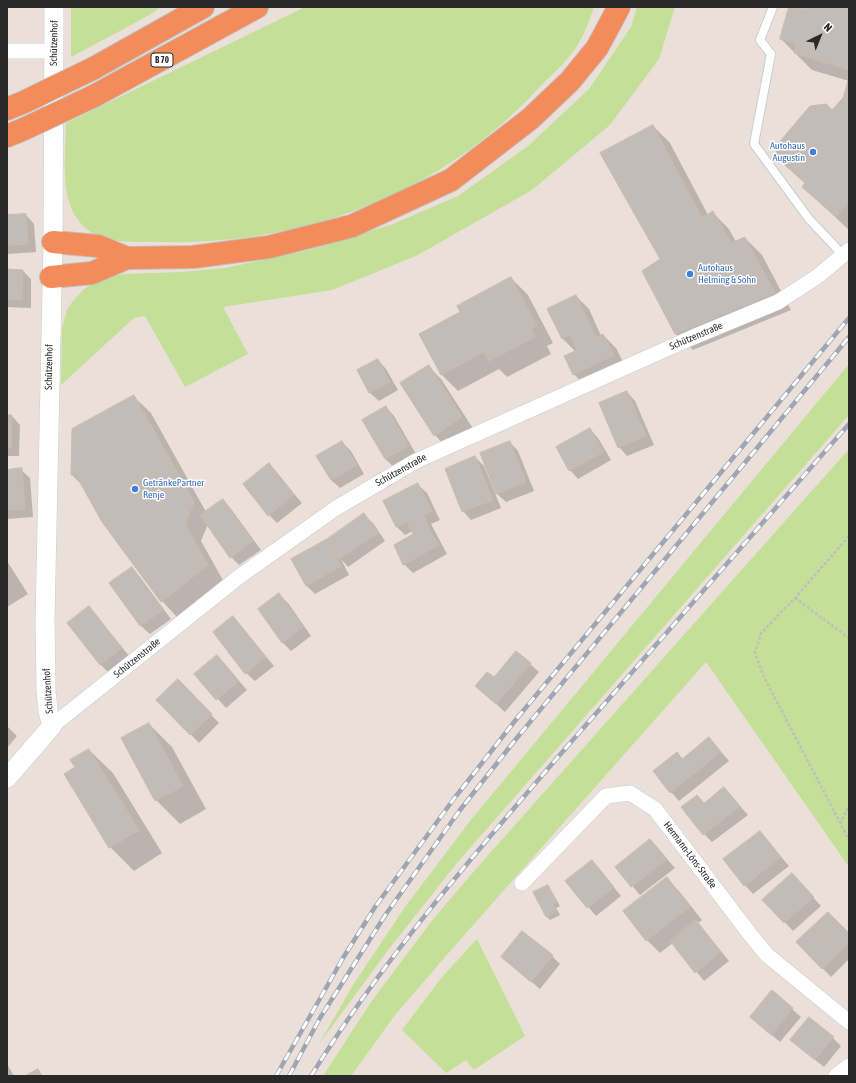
<!DOCTYPE html>
<html>
<head>
<meta charset="utf-8">
<style>
	body { margin:0 }
	#map { position:relative; width:856px; height:1083px; overflow:hidden; background:#ebdfda; font-family:"Asap Condensed",sans-serif }
	canvas { display:block }
	.frame { position:absolute; inset:0; border:8px solid #292929; pointer-events:none }
	.north { position:absolute; left:800px; top:16px; width:40px; height:40px; -webkit-text-stroke:3px #fff; paint-order:stroke; rotate:43deg; font-size:11px; font-weight:700; line-height:16px; text-align:center; color:#292929 }
	.north::after { content:''; display:block; margin:auto; width:14px; height:18px; background:#292929; clip-path:polygon(50% 0,100% 100%,50% 72%,0 100%) }
</style>
</head>
<body>
<div id="map">
<canvas width="856" height="1083"></canvas>
<div class="frame"></div>
<div class="north">N</div>
</div>
<script>
const context = document.querySelector('canvas').getContext('2d');
context.lineJoin = 'round';
function fillPath(path, color) { context.fillStyle = color; context.fill(path, 'evenodd'); }
function stroke(path, color, width, dash) { context.strokeStyle = color; context.lineWidth = width; context.lineCap = dash ? 'butt' : 'round'; context.setLineDash(dash || []); context.stroke(path); }
function write(font, color, halo, rows, align = 'center') {
  context.font = font + ' "Asap Condensed",sans-serif'; context.lineWidth = 3; context.setLineDash([]); context.textBaseline = 'middle'; context.strokeStyle = halo; context.fillStyle = color; for (const [text, x, y, turn = 0] of rows) {
    context.save(); context.translate(x, y); context.rotate((+turn || 0) * Math.PI / 180); context.textAlign = isNaN(turn) ? turn : align; if (halo) context.strokeText(text, 0, 0); context.fillText(text, 0, 0); context.restore();
  }
}
const green = new Path2D(`
	M71,7H161L146,17L71,57Z
	M305,7H594C589,22 584,36 575,49C565,64 548,78 536,91C440,194 303,245 164,242C134,241 98,247 78,220C59,195 66,153 66,123Z
	M637,7H675L659,59L610,125L532,190L416,256L332,290L223,307L248,354L185,387L145,316L134,318L61,385L62,328L67,310L72,302L84,289L102,278L125,274L181,272L225,268L309,250L393,224L458,196L528,146L589,89L631,27Z
	M849,364V415L457,863L389,949L319,1044L353,985L405,907L470,821Z
	M849,449V867L706,662L459,941L395,1015L351,1076H323L371,1002L434,918L482,862Z
	M477,939L525,1036L474,1070L466,1060L446,1073L402,1030L442,977Z`);
const shadow = new Path2D(`
	M791,7L807,10L808,7H849V230L803,187L806,184L778,158L833,111L844,99L849,81L812,70L781,39Z
	M653,126L670,143L708,215L712,212L729,229L736,242L745,238L762,255L791,310L693,350L676,334L643,272L662,259Z
	M26,215L34,224L36,252L7,254V216Z
	M7,270L23,271L31,279V308L7,307Z
	M511,278L528,295L553,343L547,346L551,354L507,377L499,369L458,391L441,374Z
	M576,296L589,309L601,336L603,335L616,348L626,368L586,387L574,374L576,352L562,338Z
	M378,360L386,369L398,390L379,401L370,393L358,371Z
	M428,366L441,379L474,430L447,448L435,435Z
	M627,392L635,401L654,445L627,456L619,447Z
	M134,397L151,413L206,512L223,500L231,509L261,550L239,565L231,557L208,524L201,541L224,582L178,618L162,601L83,486L72,475Z
	M386,407L394,416L416,454L394,467L385,459Z
	M7,416H12L20,425L19,456H7Z
	M590,429L598,438L611,460L578,479L570,470Z
	M342,442L351,451L364,474L340,488L331,480Z
	M510,442L518,451L534,491L506,502L497,494L481,454Z
	M475,457L484,466L501,508L471,520L463,511Z
	M269,465L302,503L277,523L269,515Z
	M21,470L30,478L33,517L7,519V471Z
	M418,485L427,493L440,520L431,524L447,554L413,573L404,564L395,546L415,534L413,531L405,535L397,527L384,501Z
	M364,515L373,523L385,541L348,567L341,559L349,575L315,594L306,585L292,559L326,540Z
	M7,561L28,594L7,607Z
	M132,568L140,577L171,619L150,634L141,626L111,584Z
	M279,595L288,603L311,636L291,651L282,642Z
	M89,607L130,657L109,673L101,665Z
	M233,617L274,666L255,681L246,673Z
	M217,656L247,690L226,708L196,674Z
	M530,664L539,672L505,712L476,686Z
	M178,681L219,723L199,743L158,700Z
	M149,724L172,747L206,809L180,824L156,800L122,739Z
	M7,726L17,736L7,748Z
	M709,738L729,761L679,801L671,792L677,754L683,759Z
	M89,750L113,773L162,853L134,871L110,847Z
	M724,788L748,815L712,842L704,834V804Z
	M760,832L789,866L753,894L745,885Z
	M650,840L675,868L640,895L616,867Z
	M592,861L621,896L596,916L566,881Z
	M792,874L821,906L793,931L764,900Z
	M667,879L679,891L702,920L698,923L729,961L704,981L673,943L660,953L647,940L625,911Z
	M548,886L560,906L556,908L560,915L550,920L546,916Z
	M849,935V959L831,977L797,942Z
	M552,956L560,964L540,989L502,957Z
	M772,991L801,1017L780,1042L760,1025Z
	M833,1038L841,1046L824,1067L800,1048Z
	M7,1064L14,1076H7Z`);
const building = new Path2D(`
	M789,7L806,9L807,7H849V70L794,53L796,44L780,39Z
	M849,77V202L836,217L802,187L805,183L777,158L776,146L810,106L826,104L832,110L843,98Z
	M653,125L702,218L713,211L731,243L745,237L775,293L675,334L642,271L660,259L600,153Z
	M26,214L28,244L7,245V215Z
	M7,269L23,270L22,300L7,299Z
	M511,277L537,326L531,329L535,337L489,361L484,352L441,375L419,334L460,312L457,306Z
	M576,295L596,337L603,334L614,355L573,375L564,356L577,350L570,335L562,339L547,309Z
	M378,359L390,382L369,393L357,370Z
	M429,365L462,417L434,436L400,383Z
	M627,391L646,436L618,448L599,403Z
	M134,395L194,502L185,524L208,565L161,602L102,522L76,475H71L72,429Z
	M386,406L409,446L385,459L362,420Z
	M7,415H12L11,448H7Z
	M590,428L603,452L569,471L556,447Z
	M342,441L357,465L331,480L316,456Z
	M510,441L526,482L496,494L480,453Z
	M475,456L493,500L462,512L445,469Z
	M269,463L294,494L268,516L243,484Z
	M22,468L25,509L7,510V470Z
	M418,483L432,511L423,515L431,532L416,539L407,522L396,527L383,501Z
	M223,499L253,541L230,558L200,515Z
	M364,513L378,533L339,559L326,540Z
	M431,532L439,545L403,565L394,545L413,534L416,539Z
	M326,540L341,566L306,586L291,559Z
	M132,567L163,610L140,626L109,583Z
	M279,593L303,627L282,643L258,609Z
	M89,606L122,648L100,665L67,623Z
	M233,616L266,657L245,674L213,632Z
	M516,651L531,663L496,704L475,686L487,672L494,677Z
	M217,655L239,681L216,700L194,674Z
	M178,679L212,714L190,735L156,700Z
	M149,723L183,786L155,801L121,738Z
	M709,737L721,752L670,793L653,771L677,752L682,759Z
	M89,749L139,830L109,848L64,774L75,767L70,760Z
	M724,787L740,806L703,835L681,807L697,795L704,803Z
	M760,831L781,857L744,886L723,859Z
	M650,839L667,859L631,887L615,867Z
	M592,860L614,887L587,908L565,881Z
	M792,873L814,897L784,923L762,900Z
	M667,877L690,907L646,941L623,911Z
	M548,885L557,902L553,904L556,911L546,917L533,892Z
	M828,912L849,933V942L837,954L812,927Z
	M696,920L721,952L695,973L670,941Z
	M812,927L837,954L822,969L796,942Z
	M522,931L553,955L531,982L501,957Z
	M772,990L793,1008L771,1035L750,1017Z
	M809,1017L834,1037L815,1060L790,1040Z
	M38,1069L42,1076H25Z`);
const path = new Path2D(`
	M849,536L795,598L761,633L755,653L763,675L849,840
	M795,598L849,638
	M840,824L849,806`);
const service = new Path2D(`
	M773,7L760,40L771,54L754,144L809,219L843,255`);
const minor = new Path2D(`
	M7,51H53
	M52,726L240,576L336,508L416,461L691,338L778,302L818,276L849,250
	M522,883L606,796L630,793L655,809L749,933L767,955L849,1022
	M836,1076L849,1066`);
const tertiary = new Path2D(`
	M7,778L52,726L48,711L46,690L45,619L53,242L54,7`);
const trunk = new Path2D(`
	M94,68L203,7
	M94,96L257,7
	M7,109L24,102
	M7,136L24,129
	M53,242L98,246L127,258L193,257L269,247L352,226L451,180L530,119L570,81L597,48L619,7
	M51,277L92,273L127,258`);
const rail = new Path2D(`
	M276,1076L343,958L375,907L453,800L518,717L849,318
	M289,1076L320,1018L386,914L460,810L516,739L849,337
	M311,1076C382,961 470,859 558,757C655,646 752,535 849,424`);
const trunkBridge = new Path2D(`
	M24,102L94,68
	M24,129L94,96`);
const markers = [
	[813,152,4,"#3f7fe0"],
	[690,274,4,"#3f7fe0"],
	[135,489,4,"#3f7fe0"]
];
const shields = [
	[162,60,22]
];
const shieldNames = [
	["B 70",162,60]
];
const streetNames = [
	["Schützenhof",54,43,-89],
	["Schützenstraße",696,336,-23],
	["Schützenhof",49,367,-89],
	["Schützenstraße",401,470,-29],
	["Schützenstraße",137,658,-39],
	["Schützenhof",48,691,-94],
	["Hermann-Löns-Straße",690,855,53]
];
const shopNames = [
	["Autohaus",805,146,"right"],
	["Augustin",805,158,"right"],
	["Autohaus",698,268],
	["Helming & Sohn",698,280],
	["GetränkePartner",143,483],
	["Renje",143,495]
];
fillPath(green, '#c4e098');
fillPath(shadow, '#0003');
fillPath(building, '#c3bbb6');
stroke(building, '#c6bbb4', 1);
stroke(service, '#c6ced6', 10);
stroke(minor, '#c6ced6', 16);
stroke(tertiary, '#c6ced6', 20);
stroke(trunk, '#bfbfbf', 24);
stroke(path, '#bfbfbf', 2.5, [3, 2]);
stroke(service, '#fff', 8);
stroke(minor, '#fff', 15);
stroke(tertiary, '#fff', 19);
stroke(trunk, '#f38b5a', 22);
stroke(rail, '#9ea6b3', 4.5);
stroke(rail, '#fff', 3, [9]);
stroke(trunkBridge, '#bfbfbf', 24, []);
stroke(trunkBridge, '#f38b5a', 22);
for (const [x, y, r, color] of markers) { const dot = new Path2D(); dot.arc(x, y, r, 0, 2 * Math.PI); context.fillStyle = color; context.fill(dot); stroke(dot, '#fff', 1.5); }
for (const [x, y, w] of shields) { const box = new Path2D(); box.roundRect(x - w / 2, y - 7, w, 14, 3); context.fillStyle = '#fff'; context.fill(box); stroke(box, '#292929', 1); }
write('bold 9px', '#292929', null, shieldNames);
write('10px', '#292929', '#fff', streetNames);
write('10px', '#366cbe', '#fff', shopNames, 'left');
</script>
</body>
</html>
